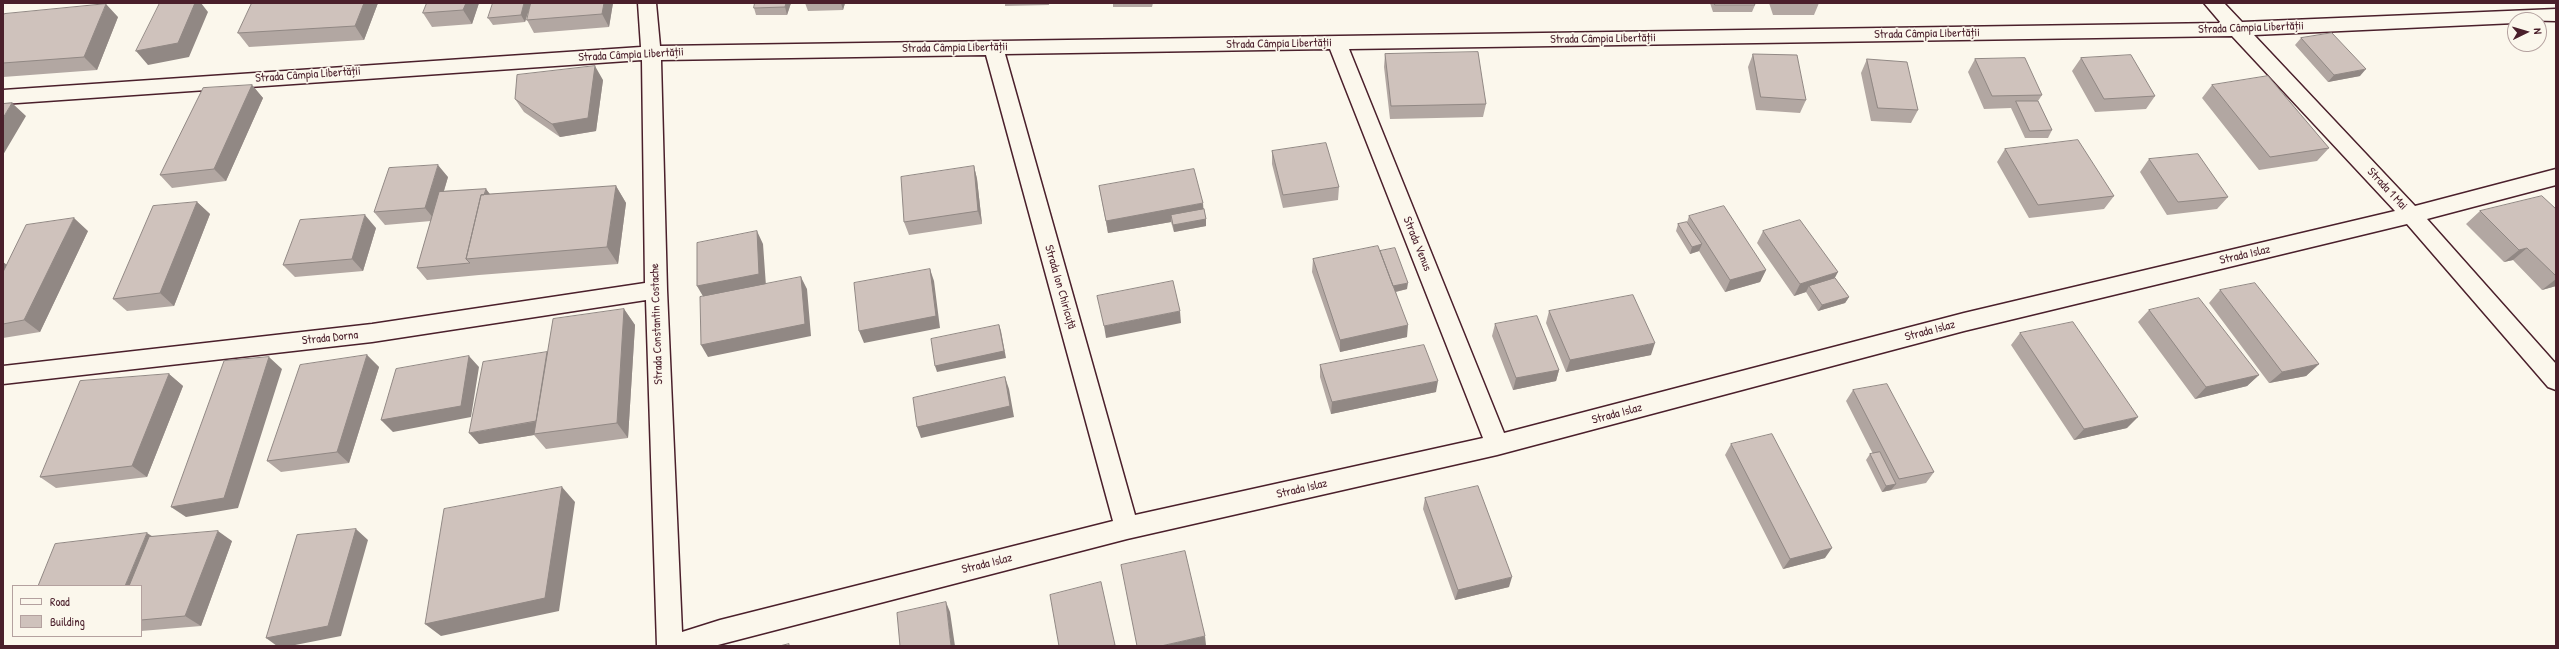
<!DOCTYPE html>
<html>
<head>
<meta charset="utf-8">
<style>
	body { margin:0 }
	#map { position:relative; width:2559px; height:649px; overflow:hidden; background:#fbf7ec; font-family:"Patrick Hand",sans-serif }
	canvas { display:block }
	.frame { position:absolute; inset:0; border:4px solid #4a1f2b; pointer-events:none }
	.legend { position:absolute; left:12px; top:585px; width:130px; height:52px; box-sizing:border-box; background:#fbf7ec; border:1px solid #b4a19f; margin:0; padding:5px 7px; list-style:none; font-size:12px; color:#4a1f2b }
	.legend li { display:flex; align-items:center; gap:8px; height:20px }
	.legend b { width:20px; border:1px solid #b4a19f }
	.north { position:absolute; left:2507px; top:12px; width:40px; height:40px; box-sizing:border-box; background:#fbf7ec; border:1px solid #b4a19f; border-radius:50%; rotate:85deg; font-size:11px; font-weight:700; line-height:16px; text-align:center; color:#4a1f2b }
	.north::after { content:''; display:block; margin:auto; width:14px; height:18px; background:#4a1f2b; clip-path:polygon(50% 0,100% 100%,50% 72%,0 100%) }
</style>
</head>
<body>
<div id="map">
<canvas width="2559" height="649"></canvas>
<div class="frame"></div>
<ul class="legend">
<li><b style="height:5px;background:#fbf7ec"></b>Road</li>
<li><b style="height:11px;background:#cfc2bc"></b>Building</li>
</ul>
<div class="north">N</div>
</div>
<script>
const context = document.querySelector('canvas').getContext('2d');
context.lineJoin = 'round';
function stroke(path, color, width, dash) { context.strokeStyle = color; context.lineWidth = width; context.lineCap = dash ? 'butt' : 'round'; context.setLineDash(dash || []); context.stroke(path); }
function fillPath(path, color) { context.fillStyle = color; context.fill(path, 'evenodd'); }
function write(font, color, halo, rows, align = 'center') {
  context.font = font + ' "Patrick Hand",sans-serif'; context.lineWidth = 3.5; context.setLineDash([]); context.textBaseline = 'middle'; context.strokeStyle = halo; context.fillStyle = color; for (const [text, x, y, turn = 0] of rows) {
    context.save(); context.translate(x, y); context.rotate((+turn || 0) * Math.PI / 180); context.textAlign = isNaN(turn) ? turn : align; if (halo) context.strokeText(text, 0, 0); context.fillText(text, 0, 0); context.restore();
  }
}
const street = new Path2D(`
	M638,3H656L660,46L2221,23L2204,3H2224L2242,22L2556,9V21L2515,20V23L2254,35L2415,206L2556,169V185L2427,219L2556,364V390L2548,387L2407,224L1964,331L1497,455L1127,539L714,646H657L646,300L372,342L3,384V366L372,324L645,283L642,60L3,104V90L641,47ZM2232,36L2395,211L1964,313L1504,433L1349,49ZM1330,49L1483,438L1135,515L1005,54ZM986,55L1113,521L720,620L682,632L667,290L661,60Z`);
const wall = new Path2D(`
	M252,3H378L364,40L249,47L238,33Z
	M427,3H479L472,24L432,27L423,13Z
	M531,3L525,22L493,25L488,18Z
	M531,3H613L609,27L534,33L527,20Z
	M791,3L787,15H756L754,8Z
	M805,3H845L843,10L808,11Z
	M1005,3H1049V5L1005,6Z
	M1113,3H1153L1152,7H1113Z
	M1710,3H1754L1755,5L1752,12H1713Z
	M1769,3H1819L1814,15H1773Z
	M3,16L118,17L97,70L3,77Z
	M2301,38L2360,76L2328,82L2295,45Z
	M1385,54L1486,104L1483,117L1390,119L1384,67Z
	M1753,54L1806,100L1800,113L1756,110L1748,67Z
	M2081,58L2155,96L2146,109L2095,112L2072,71Z
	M1867,59L1918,110L1911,123L1871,121L1861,73Z
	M1975,59L2042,95L2038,101L2052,130L2048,138H2025L2011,108L1984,109L1968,72Z
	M603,80L596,131L560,137L524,112L515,99Z
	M252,85L263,98L226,181L172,188L160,175Z
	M2212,85L2329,148L2317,161L2259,170L2202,98Z
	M2005,149L2114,196L2104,209L2029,218L1997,162Z
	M1272,151L1339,187L1338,200L1283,208L1272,164Z
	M2149,159L2228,197L2217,209L2167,215L2140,172Z
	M974,166L977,179L982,224L909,235L904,222Z
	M448,177L444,191L486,189L490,194L616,186L626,203L618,264L479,275L427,280L417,268L431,221L385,225L374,212Z
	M1099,186L1204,209L1206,219V226L1174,232L1171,222L1108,233Z
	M197,202L210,214L174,306L127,311L113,299Z
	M2556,209V286L2542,290L2513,260L2504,262L2466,224L2480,211Z
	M1689,216L1766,270L1760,282L1725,292L1699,251L1690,254L1676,231L1678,224L1687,222Z
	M376,228L363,271L295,277L283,265Z
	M88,231L40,332L3,338V262L7,265Z
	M1763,231L1835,278L1849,297L1845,303L1818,311L1806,292L1794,296L1757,243Z
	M1380,251L1407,289L1396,292L1407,337L1340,352L1312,272L1313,259Z
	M2220,290L2319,364L2306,376L2269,383L2209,303Z
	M624,309L635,325L628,438L546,449L534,435L479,444L547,352Z
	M2149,310L2259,375L2247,386L2195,399L2138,322Z
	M1549,311L1651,355L1566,372L1546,323Z
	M1495,324L1559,370L1556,381L1513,390L1492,336Z
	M2020,333L2127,428L2074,440L2011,345Z
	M367,355L379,367L349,463L281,472L267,461Z
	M1320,365L1436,392L1331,414L1320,377Z
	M169,374L183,386L147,477L56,488L40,477Z
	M1853,390L1934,472L1926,483L1882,492L1866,460L1870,454H1873L1846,401Z
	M1731,444L1825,558L1783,569L1725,455Z
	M1425,498L1509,587L1455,600L1423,509Z
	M152,536L232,541L201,626L141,631V586Z`);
const shadedWall = new Path2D(`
	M195,3H201L208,12L189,57L148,65L136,51Z
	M364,3H378L364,40L355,26Z
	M466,3H479L472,24L463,10Z
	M524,3H531L525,22L521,15Z
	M604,3H613L609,27L602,14Z
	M786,3H791L787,15L785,7Z
	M841,3H845L843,10Z
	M106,4L118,17L97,70L84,57Z
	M595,66L603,80L596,131L560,137L552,124Z
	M2366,69L2360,76L2328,82L2334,75Z
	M252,85L263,98L226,181L214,169Z
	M12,103L26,116L3,155V118Z
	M438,165L448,177L435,220L425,208Z
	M974,166L977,179L982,224L978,211Z
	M616,186L626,203L618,264L607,247Z
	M486,189L495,202L471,258Z
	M197,202L210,214L174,306L160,293Z
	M1203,203L1204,216L1171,215V222L1108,233L1106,221Z
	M365,215L376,228L363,271L352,259Z
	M74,218L88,231L40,332L24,320Z
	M1206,219V226L1174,232L1173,225Z
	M757,231L763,244L766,286L704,298L697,286Z
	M1702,244L1699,251L1690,254L1692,247Z
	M2527,248L2513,260L2504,262L2519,250Z
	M3,262L8,266L3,278Z
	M930,269L934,281L940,328L864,343L859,331Z
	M1766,270L1760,282L1725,292L1730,280Z
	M1838,272L1831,285L1809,286L1806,292L1794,296L1800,284Z
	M801,277L807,289L811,336L708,357L701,345Z
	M2556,279V286L2542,290Z
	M1408,283L1407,289L1390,293L1391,286Z
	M1849,297L1845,303L1818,311L1822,305Z
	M624,309L635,325L628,438L617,423Z
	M1180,311L1181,323L1106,338L1104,326Z
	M999,325L1001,331L1006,358L937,372L935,366Z
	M1408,325L1407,337L1340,352V340Z
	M1655,343L1651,355L1566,372L1570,360Z
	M367,355L379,367L349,463L337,452Z
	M469,356L479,367L471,417L393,432L381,420Z
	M269,357L282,369L238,508L186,517L171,507Z
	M2319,364L2306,376L2269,383L2282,372Z
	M1559,370L1556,381L1513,390L1516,378Z
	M169,374L183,386L147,477L132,466Z
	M2259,375L2247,386L2195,399L2206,387Z
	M1005,377L1009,389L1014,417L921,438L917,427Z
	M1438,381L1436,392L1331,414L1332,402Z
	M2138,417L2127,428L2074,440L2084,429Z
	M540,421L534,435L479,444L469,433Z
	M1896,484L1891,490L1882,492L1886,486Z
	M562,487L575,502L559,611L441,636L425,624Z
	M356,529L368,540L341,636L290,646H277L266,638Z
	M218,531L232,541L201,626L185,616Z
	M147,533L163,543L141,586H125Z
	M1832,548L1825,558L1783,569L1790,559Z
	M1512,577L1509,587L1455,600L1458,590Z
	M946,602L950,612L955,646H951Z
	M1205,636L1206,645L1202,646H1161Z`);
const building = new Path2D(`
	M160,3H195L178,43L136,51Z
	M252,3H364L355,26L238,33Z
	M427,3H466L463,10L423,13Z
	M493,3H524L521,15L488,18Z
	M531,3H604L602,14L527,20Z
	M755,3H786L785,7L754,8Z
	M1715,3H1754L1755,5H1715Z
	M106,4L84,57L3,63V16L4,14Z
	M2332,33L2366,69L2334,75L2301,38Z
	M1478,52L1486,104L1391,106L1385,54Z
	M1753,54L1797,55L1806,100L1761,97Z
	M2131,55L2155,96L2104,99L2081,58Z
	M2025,58L2042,95L1992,96L1975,59Z
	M1867,59L1907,62L1918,110L1878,108Z
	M595,66L588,118L552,124L515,99L517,75Z
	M2268,76L2329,148L2270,157L2212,85Z
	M252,85L214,169L160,175L203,88Z
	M2016,101H2038L2052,130L2030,131Z
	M12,103L3,118V104Z
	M2078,140L2114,196L2038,205L2005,149Z
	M1326,143L1339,187L1283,195L1272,151Z
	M2198,154L2228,197L2178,202L2149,159Z
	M438,165L425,208L374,212L389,168Z
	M974,166L978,211L904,222L901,177Z
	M1194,169L1203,203L1106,221L1099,186Z
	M616,186L607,247L466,259L481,195Z
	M486,189L484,195H481L466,259L470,263L417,268L439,192Z
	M2542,196L2556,209V276L2527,248L2519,250L2480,211Z
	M197,202L160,293L113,299L153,206Z
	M1724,206L1766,270L1730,280L1689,216Z
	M1204,209L1206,219L1173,225L1171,215Z
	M365,215L352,259L283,265L300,220Z
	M74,218L24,320L3,324V272L26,225Z
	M1800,220L1838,272L1800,284L1763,231Z
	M1687,222L1702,244L1692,247L1678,224Z
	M757,231L759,274L697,286V243Z
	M1378,246L1408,325L1340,340L1313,259Z
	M1395,248L1408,283L1393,286L1380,251Z
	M930,269L936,316L859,331L854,283Z
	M801,277L805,324L701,345L700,297Z
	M1835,278L1849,297L1822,305L1809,286Z
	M1173,281L1180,311L1104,326L1097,296Z
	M2255,283L2319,364L2282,372L2220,290Z
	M1633,295L1655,343L1570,360L1549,311Z
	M2199,298L2259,375L2206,387L2149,310Z
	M624,309L617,423L534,434L553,319Z
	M1537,316L1559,370L1516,378L1495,324Z
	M2073,322L2138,417L2084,429L2020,333Z
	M999,325L1004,351L935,366L931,339Z
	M1424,345L1438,381L1332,402L1320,365Z
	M547,352L536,421L469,433L483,362Z
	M367,355L337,452L267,461L300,365Z
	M469,356L461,406L381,420L396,369Z
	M269,357L224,498L171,507L224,361Z
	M169,374L132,466L40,477L80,381Z
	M1005,377L1010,406L917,427L913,398Z
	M1887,384L1934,472L1899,479L1853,390Z
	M1772,434L1832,548L1790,559L1731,444Z
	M1880,452L1896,484L1886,486L1870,454Z
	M1478,486L1512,577L1458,590L1425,498Z
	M562,487L545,598L425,624L444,509Z
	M356,529L328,626L266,638L297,535Z
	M218,531L185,616L141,620V586H129L149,537Z
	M147,533L125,586H38L55,544Z
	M1185,551L1205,636L1161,646H1137L1121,565Z
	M1101,582L1115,645L1111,646H1059L1050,595Z
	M946,602L951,646H900L897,613Z
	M789,644V646H780Z`);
const streetNames = [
	["Strada Câmpia Libertății",2251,28,-2],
	["Strada Câmpia Libertății",1927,34,-1],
	["Strada Câmpia Libertății",1603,39,-1],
	["Strada Câmpia Libertății",1279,44,-1],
	["Strada Câmpia Libertății",955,48,-1],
	["Strada Câmpia Libertății",631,55,-3],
	["Strada Câmpia Libertății",308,75,-4],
	["Strada 1 Mai",2387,189,47],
	["Strada Venus",1417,244,68],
	["Strada Islaz",2245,255,-13],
	["Strada Ion Chiricuță",1060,287,74],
	["Strada Constantin Costache",657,324,-92],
	["Strada Islaz",1930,331,-15],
	["Strada Dorna",330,338,-6],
	["Strada Islaz",1617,414,-15],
	["Strada Islaz",1302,489,-13],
	["Strada Islaz",987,564,-14]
];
stroke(street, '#4a1f2b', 3);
fillPath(street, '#fbf7ec');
fillPath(wall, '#b2a7a2');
fillPath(shadedWall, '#918884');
fillPath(building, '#cfc2bc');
stroke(building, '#918884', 1);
write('12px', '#4a1f2b', '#fbf7ec', streetNames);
</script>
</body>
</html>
